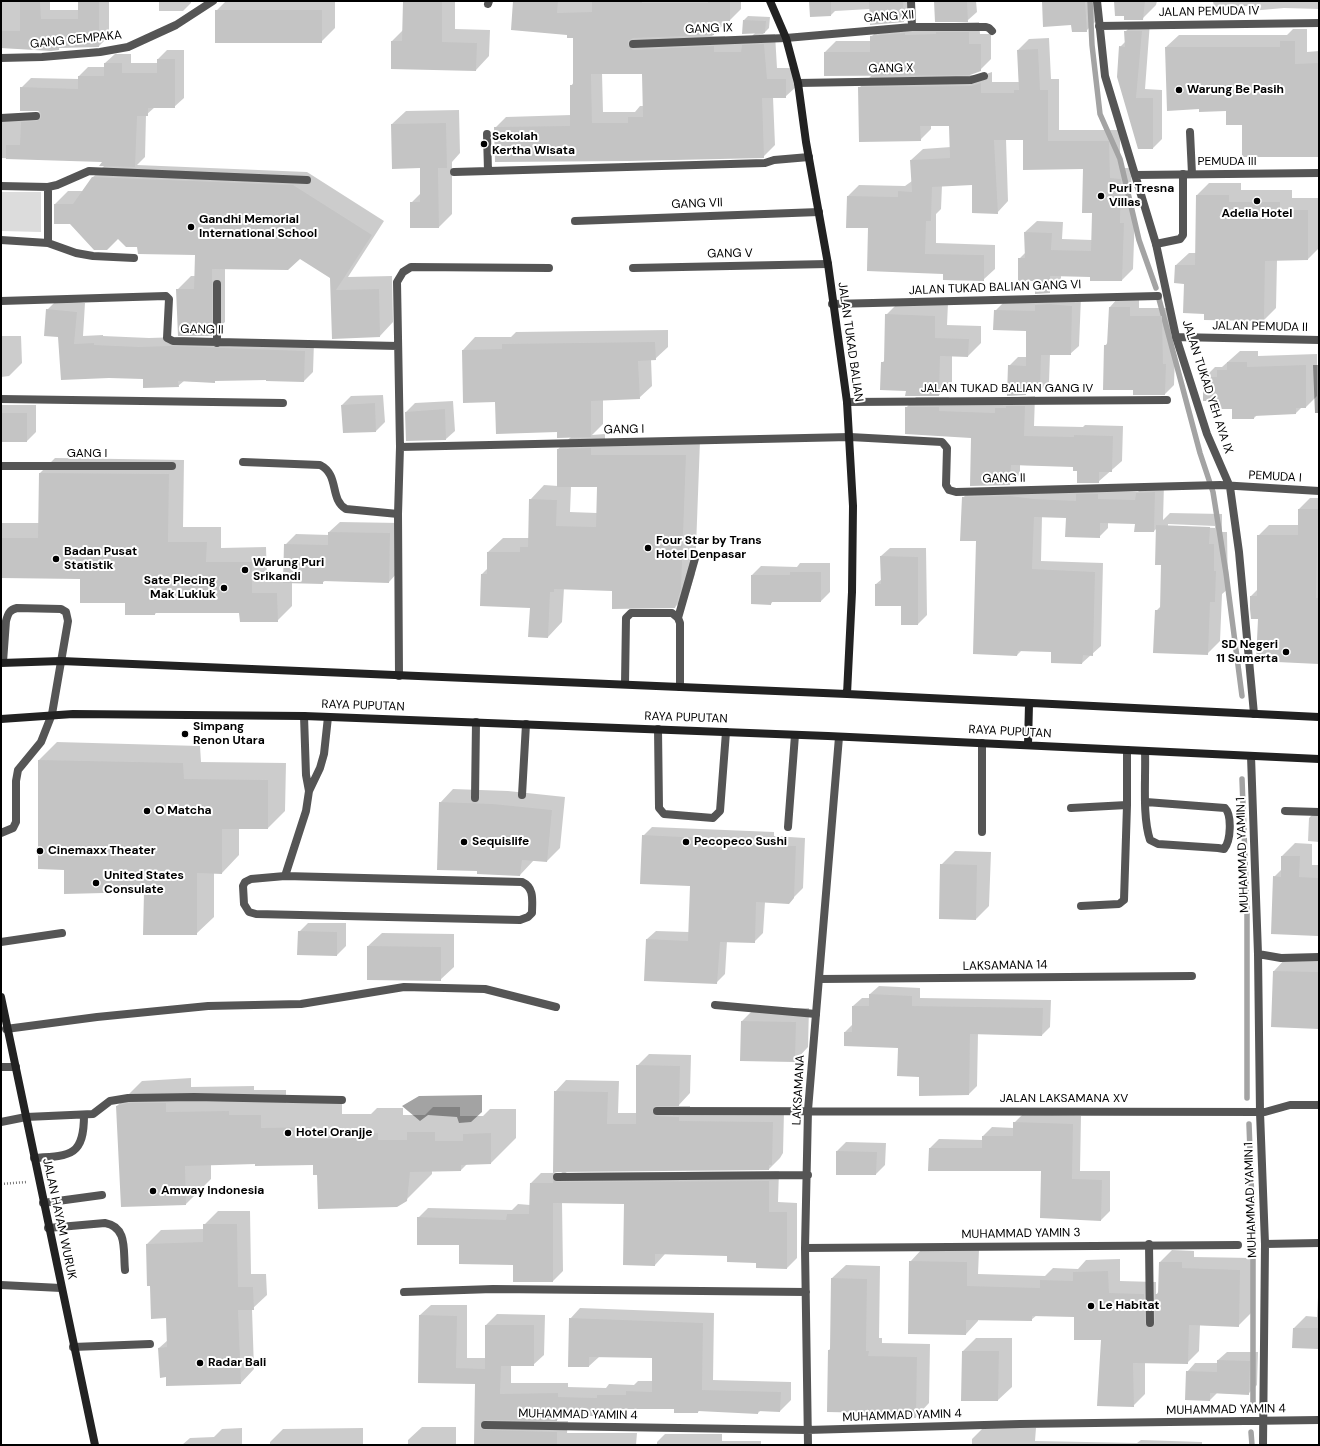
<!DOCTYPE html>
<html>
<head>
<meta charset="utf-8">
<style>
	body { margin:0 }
	#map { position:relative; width:1320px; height:1446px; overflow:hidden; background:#fff; font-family:"DM Sans",sans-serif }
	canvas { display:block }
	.frame { position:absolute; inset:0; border:2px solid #000; pointer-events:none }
</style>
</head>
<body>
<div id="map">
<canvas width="1320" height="1446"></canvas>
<div class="frame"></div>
</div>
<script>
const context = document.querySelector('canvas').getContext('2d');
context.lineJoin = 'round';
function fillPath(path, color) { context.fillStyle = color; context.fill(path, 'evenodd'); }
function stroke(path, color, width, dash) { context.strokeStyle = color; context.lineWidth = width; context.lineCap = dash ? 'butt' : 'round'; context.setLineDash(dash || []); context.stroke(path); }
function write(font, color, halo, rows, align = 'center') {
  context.font = font + ' "DM Sans",sans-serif'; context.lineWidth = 4; context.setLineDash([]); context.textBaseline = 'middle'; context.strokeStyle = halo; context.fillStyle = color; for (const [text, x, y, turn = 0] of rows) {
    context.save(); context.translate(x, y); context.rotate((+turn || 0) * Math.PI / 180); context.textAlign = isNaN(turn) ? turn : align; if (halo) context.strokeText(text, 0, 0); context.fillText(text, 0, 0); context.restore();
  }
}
const green = new Path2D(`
	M1,192H41V232L1,231Z`);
const water = new Path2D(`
	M1313,365H1319V413H1315Z
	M482,1095V1112L471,1122L459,1123L457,1117L428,1115L420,1121L402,1106L419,1096Z`);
const shadow = new Path2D(`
	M1,1H50V10H79V1H109V36L99,46L61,47L58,49L1,48Z
	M159,1H191V3L183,11H159Z
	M226,1H335V28L321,42L216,11Z
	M404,1H455V29L490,30L489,56L476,70L392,41L403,30Z
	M514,1H741V9L730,20H725V23L712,36H725V42L747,41L755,33L744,20L748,16L770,17L769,28L763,34H775L777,68H797V86L785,97H773L775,145L763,157L495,128L506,117L571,115V86L574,82V37ZM602,73H643L644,106H640L635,112H603Z
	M810,1H912V13L904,21L870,9L835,11L831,15L811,16Z
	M935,1H976L977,12L968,20Z
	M1043,1H1094L1095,22L1086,31L1072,24Z
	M1115,1H1157L1156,5L1142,19L1125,14Z
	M1213,1H1319V9L1284,8L1250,11V6L1214,7Z
	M979,22L980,34H991V59L980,70L967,75H983L992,72V82H1019L1018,50L1029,39L1049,38L1051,79H1059V130H1120V168H1132L1130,212H1135L1133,269L1122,280L1091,276H1061V281L1049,292L1036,280L1019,259L1026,252L1025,232L1037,221L1063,222L1062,239L1092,240L1093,212L1084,168L1024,139H1006L1008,201L997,213L974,184L942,185L941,209L936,214V243L995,245V269L983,280L944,273L869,227H847L848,196L859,185L905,186L912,181L911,160L923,149L951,147L950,125H931V129L920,140L859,88L872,75L825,52L836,41H871V37L882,26Z
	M1150,22L1145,89L1162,90V139L1153,148H1139L1120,47L1126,41L1125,32L1134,23Z
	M1293,29H1307V52L1319,51V156L1243,124L1166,47L1179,35H1287Z
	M167,50H184V98L174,107H155L146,115L145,157L137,165L307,172L384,221L348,277L392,276L393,322L380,336L333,338L331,278L300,257L225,268V322L211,335L177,290L191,276H196V254L138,246L118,238L54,205L68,191H84L93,177L105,165L104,161L1,158V116L40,112L21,88L31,78L79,79V76L88,67H105V63L115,54H131V63H158V59Z
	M459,110L460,153L452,162V214L439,227L411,203L421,193V167L392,124L406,111Z
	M1209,183H1241V190H1292V198H1319V248L1308,259L1277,260L1276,308L1264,320L1205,313L1185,283L1176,265L1189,253H1196L1197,195Z
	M1081,297L1079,346L1070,354H1050L1049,382L1040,391L1029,390L1025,394L1009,366L1018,357H1027L1028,330L995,311L1004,302Z
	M1118,298L1139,299V308H1171V355H1175L1174,385L1165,394L1105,346L1108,342L1110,307Z
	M56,301L85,303L83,336L103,335V336L149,338L180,337L314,342L313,372L304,381L267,379L216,380L214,382L184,381L178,386L144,378L109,377L59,336L47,310Z
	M899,302L948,303L947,325L981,326V343L968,356H952V382L939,395L882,363L885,360L886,315Z
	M668,330V347L655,359H651L652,386L639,398L603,399V424L592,435L605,434V441H700L695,574L689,593L675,607L613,590L564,588L562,622L548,637L531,608L482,574L488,568V552L503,538H529L530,500L544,485L558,486V449L571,437L496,401L463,350L475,337H511L516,332ZM571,486H598L597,513L570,512Z
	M1,336H21L22,363L9,376L1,377Z
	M1240,351H1258V356L1317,354V396L1306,407H1302L1296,413L1257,415L1254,418L1215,400L1204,378L1215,367H1222Z
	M383,395L385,422L376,431L342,405L351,396Z
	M1035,396L1034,426L1083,427L1085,425L1123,426L1122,461L1098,482L1074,466L1020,465V474L1010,484L972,437L906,408L916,397H949L948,401Z
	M453,401L455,431L446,439L406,412L415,403Z
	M1,405H36V432L27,441H1Z
	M55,458L184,460L183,527H221V548L266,547L267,579L284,578L285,545L296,534L329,535V532L340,522L400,523L399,571L389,582L326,580L322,583L292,582V606L277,621L240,612H157L155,614L126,602L81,578L1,577V523H39L40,473Z
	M1145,484H1164L1163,520L1170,513L1222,514V532H1227L1228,589L1222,594L1220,641L1207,654L1156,611L1161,606L1162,564L1157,528L1154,531L1136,523L1108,522V528L1099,537L1067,517L1042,516L1041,561L1103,563L1101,646L1082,663L1052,651L1022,650L1017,655L963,498L971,489L1138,492ZM1168,524L1215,526V528L1168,526Z
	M1310,498H1319V663L1259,618L1251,596L1258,589V536L1269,525H1299V509Z
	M890,548H926L927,615L918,624L902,605L876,584L882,579L881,556Z
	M800,563H830V592L821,601H773L771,604L752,575L761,566L797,567Z
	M57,742L200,746L201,762L286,763L285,811L268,828H239V855L222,873H214V917L196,934L145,891L65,869L39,868V760Z
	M453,789L508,791L565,797L560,848L547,861L534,860L520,875L440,803Z
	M1314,813L1319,814V842L1308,841L1309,818Z
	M652,827L774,832V836L805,838L803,888L788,903L765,902L763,933L754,942L727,941L725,974L716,983L647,939L656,931L689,932L691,885L643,836Z
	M1295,843L1312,844V865H1319V933L1317,935L1274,877L1282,869V856Z
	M955,851L991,852L989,906L976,919L941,865Z
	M308,923H346V946L337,955L299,932Z
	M382,933L454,934V967L440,980L368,946Z
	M1286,958L1319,959V1028L1272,1026L1274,971Z
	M879,986L920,988V998L1051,1000L1050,1027L1042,1035L978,1033L977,1086L969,1094L920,1076L899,1047L845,1032L853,1024V1006L862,998H870V994Z
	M755,1008H809L808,1047L795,1061L742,1021Z
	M649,1054L691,1055L690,1093L678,1106H690V1110L784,1111L783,1153L780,1158L769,1169L557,1170L555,1092L566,1080L619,1081L618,1113H637V1066Z
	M191,1078V1087L254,1086V1090H286V1103L342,1102V1114H371L377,1108H403V1115H425L433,1107H460V1116H483L490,1109H516V1138L491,1163L467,1164L461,1170H432V1174L406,1200L318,1174L314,1164L256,1163L211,1164V1179L186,1204L117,1106L142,1081Z
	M1023,1114L1081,1116L1080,1171H1110V1211L1101,1220L1042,1170H929L930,1148L939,1139L983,1140V1136L992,1127L1014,1128V1123Z
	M846,1142L886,1143L885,1165L876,1174H837V1151Z
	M564,1171L567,1173L779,1171L778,1202L797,1203V1258L787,1268L728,1255L665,1254L655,1265L625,1203L562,1202L563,1271L553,1281H514V1264L460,1244L418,1218L428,1208L512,1210L518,1204L530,1205L531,1183L541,1173H561Z
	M218,1211H250L251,1274H266L267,1295L252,1309L254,1369L241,1383L167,1376L159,1348L168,1340L167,1317L151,1285H148L147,1244L161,1230L204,1229V1225Z
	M922,1249L979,1250L978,1274L1045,1276L1053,1268L1078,1269L1086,1260L1120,1259V1281L1156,1282V1295L1159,1291L1160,1262L1172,1250L1194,1251V1257L1252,1258L1251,1313L1238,1326L1200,1325L1199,1351L1187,1363L1145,1362V1394L1133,1406L1102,1339L1075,1316L1037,1315L1031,1320L978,1319V1321L966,1334L910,1262Z
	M846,1265L880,1266L879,1338H882V1343L930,1344L929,1403L916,1417L877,1412L828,1351L831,1348L832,1278Z
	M1319,1277V1348L1294,1328L1306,1316L1317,1317Z
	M431,1305H467V1358H486V1325L497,1314L545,1315L544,1355L533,1365H511V1383H568V1387L606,1388L609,1384L634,1385L638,1381H653V1357H599L589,1366L570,1319L580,1308L714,1313L713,1380L791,1382V1400L780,1411L761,1410L758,1413L700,1410L698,1412L675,1408H622L615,1415H562L556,1421H568L567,1433H637L636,1445H476V1383L419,1382L420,1315Z
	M976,1338H1012V1387L998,1400H962L963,1351Z
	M1227,1352H1258L1257,1385L1248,1394L1217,1393L1210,1400L1187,1372L1195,1363H1218V1360Z
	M422,1427H456V1445H408V1440Z
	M242,1428V1445H182L190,1438L214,1437L222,1429Z
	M363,1428V1445H270V1442L283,1429Z
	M983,1428H1036L1035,1441L1137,1443L1141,1440L1202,1442V1445H972V1439Z
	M665,1434H722V1441H761V1445H657V1442Z`);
const stream = new Path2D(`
	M1090,1L1092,45L1100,114L1120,159L1139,240L1156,288
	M1159,299L1200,453L1213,492L1226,573L1242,696
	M1242,779L1247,912V1098
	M1249,1124L1253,1231
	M1253,1402V1256
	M1251,1432L1252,1445`);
const building = new Path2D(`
	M20,1H40L41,19H78V1H99V47L59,48V50L51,51L1,48V31H20Z
	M403,1H442V42L477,43L476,71L391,69V41H402Z
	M513,1H558L557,13L592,12V1H642V3H708V1H730V21H714V35L633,38L628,41V45L633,50L714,46V52H741L742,45L764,44L767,79H786V98H762L764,158L629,161L495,162L494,127L570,126V85H573V38H567V35L511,30ZM591,74H642L643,117H628V123H592Z
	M809,1H831V16L810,17Z
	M869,1H903L904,22L870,25Z
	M934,1H967L968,22H935Z
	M1042,1H1085L1087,32H1072L1071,25L1043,27Z
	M1114,1H1145L1143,20H1124V16H1115Z
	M215,10H322V43H215Z
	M743,20L766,21L765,33L742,34Z
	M1124,31H1142L1136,98H1153V149H1138L1117,77L1119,46L1125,47Z
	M936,32H969V44H981V71L970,75L824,76V52H870V36L905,33V35L936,34Z
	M1280,41H1295V64L1319,63V157H1242V125H1226V111L1199,112V109L1167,111L1165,47H1280Z
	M1038,49L1040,90H1048V141H1109L1110,178L1121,179L1120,223H1124L1122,281H1090V277L1050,276V293L1035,294V281H1018V258H1025L1024,232L1052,233L1051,250L1091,251L1092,213H1082L1083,169L1023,170V140H994L998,214L972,213V185L932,187L931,221H926L925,254L984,255V281L943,280V274L867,271L868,228H846L847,196L898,197V191L912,192L910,160L950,158L949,126H920L921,141L859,142L858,87L971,86L981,83V93H1014V90H1019L1017,50Z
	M157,59H175V108H148V116H137L135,167L99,166L102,162L6,159V145H20L21,122L37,121L41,118V113L38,111H20V87L78,89V76H104V63H122V73H157Z
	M446,123L447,168H438L439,228H410V202H420V168L392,169L391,124Z
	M92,177L293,185L372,235L336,290L379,289L380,337L332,339L330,278L300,259L288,270L212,269V336H178L176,289H194L195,255L138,254L137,247H126L118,239L107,250H94L70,224H54V204H73Z
	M1196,195H1229V202H1280V210H1308V260L1265,261L1264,321L1204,320V314L1183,313L1184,284L1174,283L1175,265H1195Z
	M1049,304L1072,306L1071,355H1041L1040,392L1026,391V395L1007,396L1008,365L1026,366V331L993,330L994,310L1035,311V305Z
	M1109,307H1130V316H1162L1163,364H1166L1165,395H1133V390H1103L1104,345H1107Z
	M46,309L77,312L74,344L94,343V345L140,347L170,346L305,351L304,382L266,381V380L215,381V383L178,381L179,387L143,388V379L109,378L61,380L58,337L44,336Z
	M885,314L935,316V338L969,339L968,357L940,356L939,396H905L906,391L880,390L881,362H884Z
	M655,342L656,360L638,361L640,399L591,401V437L557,438V432L496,434L495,402L463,403L462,350L502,349V344Z
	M1227,362H1247V367L1306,365V408H1296V414L1254,416V419H1232V409H1214V401H1203V377H1217V370H1227Z
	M375,403L376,432L343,433L341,405Z
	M1006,406H1025L1024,436L1074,437V435L1113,436L1112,472H1099V483H1077V471H1073V467L1011,465L1010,485L970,486L971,438L905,434V407H939V411L995,413V408H1006Z
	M445,409L446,440L406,441L405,412Z
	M1,413H27V442H1Z
	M591,448V455H686L681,589L675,608L612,609V591L554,589V592H550L548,638L528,637L530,608L480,606L481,574H487V552H520V547H528L529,499L557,500L556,526L596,527L597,487H557V449Z
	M39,473L169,474L168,542H207L206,562H252V593H277L278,622H240L239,613H155V615H125V603H80V579L1,578V538H38Z
	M1155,492L1154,532H1134L1135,524L1100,523V538L1065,537L1066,518L1034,517L1032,569L1095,572L1093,656L1083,655L1082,664L1051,663V652L1018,651L1017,656L973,654L976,541H960L962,497L1010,496L1034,499L1076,501V494H1098V499L1135,500L1136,493Z
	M1298,509H1318L1316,598H1319V664L1256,661L1258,619H1251L1250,609V596H1257V535H1298Z
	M1156,525L1210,527L1209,544H1214V571H1216L1215,602H1210L1208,655L1153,653L1155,610H1160L1161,565H1155Z
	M328,532L390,533L389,583L323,581V584L283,583L284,544L328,545Z
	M880,556L918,557V625H901V606H875V584H881Z
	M790,572H821V602H771V605L751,604V575H790Z
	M38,760L183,763L184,779L268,780V829H222V874L197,873V935H143L144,892L64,894V870L38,869Z
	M439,802L493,804L552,810L547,862L522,860L520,876L477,874V871L437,870Z
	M642,835L765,841V845L796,846L794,898L789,904L756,902L755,943L720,942L717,984L644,981L646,939L688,941L690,886L640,884Z
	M1281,856H1300L1299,877L1319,878L1318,936L1271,934L1273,876L1281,877Z
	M940,864L977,865L976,920L939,919Z
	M298,931L337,932V956L297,955Z
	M367,946L441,947V981L367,980Z
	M1273,971L1319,972V1029L1271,1027Z
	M869,994L912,996V1006L1043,1008L1042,1036L970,1034L969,1095L919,1096V1077L897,1076L898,1048L844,1046V1032H852V1006H869Z
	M741,1021L796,1022L795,1062L740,1061Z
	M636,1065L680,1066L679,1106H655L652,1111L655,1116L679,1117V1121L773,1122L772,1165H769V1170L557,1172L553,1173L554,1091L608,1092L607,1124H636Z
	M128,1103H166V1112L229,1111V1115H261V1128L317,1127V1139H351V1133H378V1140H407V1132H435V1141H463V1134L491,1133V1164L461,1165V1171L410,1172L407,1201L397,1207L318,1209L317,1175H313V1165L255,1166V1164L185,1166L186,1205L121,1207L116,1106Z
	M1013,1122L1073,1124L1072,1179L1102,1180L1101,1221L1040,1218L1041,1171H928L929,1148H982V1136H1013Z
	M836,1151L877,1152L876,1175H836Z
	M553,1180L557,1182L769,1181V1212H787V1269L756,1268V1263L727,1262V1256L655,1254V1266L623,1265L624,1204L553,1203V1282H513V1265L459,1264V1245H417V1217L506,1220L507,1214H529L530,1183H553Z
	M203,1224H237L238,1287H253L254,1310H238L241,1384L166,1386V1377L160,1378L158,1348L167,1347L166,1318L151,1319L150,1286H147L146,1244L203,1242Z
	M909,1261L967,1262V1286L1040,1288V1280L1073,1281V1272L1108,1271L1109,1293L1144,1294L1145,1323L1150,1328L1153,1327L1155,1323V1294H1158L1159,1262H1182V1268L1240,1270L1239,1327L1189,1325L1188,1364L1133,1363L1134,1407L1097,1406L1101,1340H1074V1317L1032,1316V1321L966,1320V1335L908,1334Z
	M831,1278L867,1279L866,1351H869L868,1356L917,1357L916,1418L876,1417V1413L827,1412L828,1350H830Z
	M419,1315L457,1316L456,1368L485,1369V1325H534V1366H501L500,1394L558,1393V1397L597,1398V1395H626V1391L652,1392V1358L589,1357V1367H568L569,1318L703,1323L702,1390L781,1392L780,1412L758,1411V1414L698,1411V1413H674V1409H616V1416H557V1421L485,1420L480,1425V1428L485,1430L557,1432V1445H474L475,1384L418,1383Z
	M1293,1328H1319V1349L1292,1348Z
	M962,1351H999L998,1401H961Z
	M1217,1360L1250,1361L1249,1395L1210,1393V1401L1185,1400L1186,1371L1217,1372Z`);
const path = new Path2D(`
	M1,1184L27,1182`);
const lane = new Path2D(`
	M798,83L971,80L984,76
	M1190,132L1192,174
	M487,134L488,171
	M454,172L765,163L774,160L809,157
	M1,186L48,187L57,185L89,171L307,180
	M48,187V243
	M1,240L48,243L76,253L93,256L134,258
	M1156,244L1180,239L1183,235V174
	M243,462L320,465C340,475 329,499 346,509L398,514
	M678,618L696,555
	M625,684L626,618L631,613H672L678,618L680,623V687
	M304,716L306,775L309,791
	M658,729L659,808L664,814L713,818L720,811L726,732
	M1145,751C1146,777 1142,816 1150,840L1158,844L1218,848L1224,849C1231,841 1232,815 1225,808L1146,802
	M522,795L526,724
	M475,798L476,722
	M1071,808L1127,805V750
	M1285,811L1319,812
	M788,827L795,735
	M982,832V743
	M1,833L13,828L16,822V781L18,770L41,742L52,714L68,621L66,612L61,609L17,608C9,610 8,614 6,621L3,662
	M285,876L522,882C535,888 532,901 532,913L528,917L520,920L256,914L249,912L244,904L243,886L245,882L251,879Z
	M285,876L306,811L309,791L320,768L324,754L328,717
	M1081,906L1119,904L1124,900L1127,805
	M1,942L62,933
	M715,1005L816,1014
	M1,1067H16
	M1,1122L26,1117L93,1114L110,1101L128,1098L194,1097L342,1100
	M34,1158C71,1156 84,1156 84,1115
	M43,1203L102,1195
	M48,1228L105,1223C128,1227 123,1251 125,1270
	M1149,1244L1150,1323
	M73,1347L150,1344`);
const street = new Path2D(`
	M911,1L912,27
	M1097,1L1105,76L1156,244L1176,337L1207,434L1230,487L1239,552L1254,714
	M488,4L489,1
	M1099,26L1319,23
	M633,44L786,38L912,27H986L989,28L992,31
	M1,58L42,57L100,52L128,47L176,25L213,1
	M1,118L36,116
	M1135,175L1319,173
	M575,221L819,212
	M633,268L828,264
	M217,284V343
	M1,301L166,296L169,299L167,338L173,341L398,346
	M832,304L1158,296
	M1176,337L1319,340
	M1,399L283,403
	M847,402L1167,400
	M400,447L850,437L942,442L947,448L946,485L949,490L956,492L1220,485L1319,491
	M1,466H172
	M399,676L398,514L400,447L397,282L403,272L411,267L549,268
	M1251,756L1258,954L1260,1112L1265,1244L1263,1445
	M1258,954L1281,958L1319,957
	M819,979L1192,976
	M6,1029L97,1017L208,1006L301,1004L404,987L485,989L556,1007
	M657,1111L1265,1112L1290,1105H1319
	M557,1177L808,1175
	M1265,1244L1319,1243
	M805,1248L1238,1245
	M1,1285L61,1288
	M404,1292L493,1289L806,1292
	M485,1425L807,1430L1020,1424L1319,1420
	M808,1445L805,1248L808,1110L839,737`);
const secondary = new Path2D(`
	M770,1L786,38L798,83L806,142L828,264L847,402L853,506L852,592L847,694
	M1,663L61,661L847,694L1319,717
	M1,719L73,714L304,716L828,736L1319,759
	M1028,745L1029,704
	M1,997L95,1445`);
const markers = [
	[1179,90,4,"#000"],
	[484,144,4,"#000"],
	[1101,196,4,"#000"],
	[1257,201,4,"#000"],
	[191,227,4,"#000"],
	[648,548,4,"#000"],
	[56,559,4,"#000"],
	[245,570,4,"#000"],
	[224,588,4,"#000"],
	[1286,652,4,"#000"],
	[185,734,4,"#000"],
	[147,811,4,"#000"],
	[464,842,4,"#000"],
	[686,842,4,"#000"],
	[40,851,4,"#000"],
	[96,883,4,"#000"],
	[288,1133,4,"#000"],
	[153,1191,4,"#000"],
	[1091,1306,4,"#000"],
	[200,1363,4,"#000"]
];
const streetNames = [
	["JALAN PEMUDA IV",1209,12,-1],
	["GANG XII",889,17,-4],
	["GANG IX",709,29,-2],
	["GANG CEMPAKA",76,40,-6],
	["GANG X",891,69,-1],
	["PEMUDA III",1227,162],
	["GANG VII",697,204,-2],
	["GANG V",730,254,-1],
	["JALAN TUKAD BALIAN GANG VI",995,288,-2],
	["JALAN PEMUDA II",1260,327,1],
	["GANG II",202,330,1],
	["JALAN TUKAD BALIAN",850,342,82],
	["JALAN TUKAD YEH AYA IX",1207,387,72],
	["JALAN TUKAD BALIAN GANG IV",1007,389],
	["GANG I",624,430,-1],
	["GANG I",87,454],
	["PEMUDA I",1275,477,3],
	["GANG II",1004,479,-1],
	["RAYA PUPUTAN",363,706,2],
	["RAYA PUPUTAN",686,718,2],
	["RAYA PUPUTAN",1010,732,3],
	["MUHAMMAD YAMIN 1",1243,855,-92],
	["LAKSAMANA 14",1005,966,-1],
	["LAKSAMANA",799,1090,-87],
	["JALAN LAKSAMANA XV",1064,1099],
	["MUHAMMAD YAMIN 1",1251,1200,-92],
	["JALAN HAYAM WURUK",59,1219,78],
	["MUHAMMAD YAMIN 3",1021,1234,-1],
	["MUHAMMAD YAMIN 4",1226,1410,-1],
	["MUHAMMAD YAMIN 4",578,1415,1],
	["MUHAMMAD YAMIN 4",902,1416,-2]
];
const poiNames = [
	["Warung Be Pasih",1187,90],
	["Sekolah",492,137],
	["Kertha Wisata",492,151],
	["Puri Tresna",1109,189],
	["Villas",1109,203],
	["Adelia Hotel",1257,214,"center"],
	["Gandhi Memorial",199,220],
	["International School",199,234],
	["Four Star by Trans",656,541],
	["Hotel Denpasar",656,555],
	["Badan Pusat",64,552],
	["Statistik",64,566],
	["Warung Puri",253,563],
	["Srikandi",253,577],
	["Sate Plecing",216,581,"right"],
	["Mak Lukluk",216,595,"right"],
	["SD Negeri",1278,645,"right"],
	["11 Sumerta",1278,659,"right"],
	["Simpang",193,727],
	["Renon Utara",193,741],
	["O Matcha",155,811],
	["Sequislife",472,842],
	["Pecopeco Sushi",694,842],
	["Cinemaxx Theater",48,851],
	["United States",104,876],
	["Consulate",104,890],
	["Hotel Oranjje",296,1133],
	["Amway Indonesia",161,1191],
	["Le Habitat",1099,1306],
	["Radar Bali",208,1363]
];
fillPath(green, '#dcdcdc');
fillPath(water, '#a3a3a3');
fillPath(shadow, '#0003');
stroke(stream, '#a3a3a3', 5.5);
fillPath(building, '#c4c4c4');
stroke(path, '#777', 2.5, [1, 2]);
stroke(lane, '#555', 8);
stroke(street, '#555', 8);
stroke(secondary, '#222', 8);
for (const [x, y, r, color] of markers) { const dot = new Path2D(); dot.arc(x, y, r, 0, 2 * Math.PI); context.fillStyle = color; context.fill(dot); stroke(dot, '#fff', 1.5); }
write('12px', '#000', '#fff', streetNames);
write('bold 12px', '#000', '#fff', poiNames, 'left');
</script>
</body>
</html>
